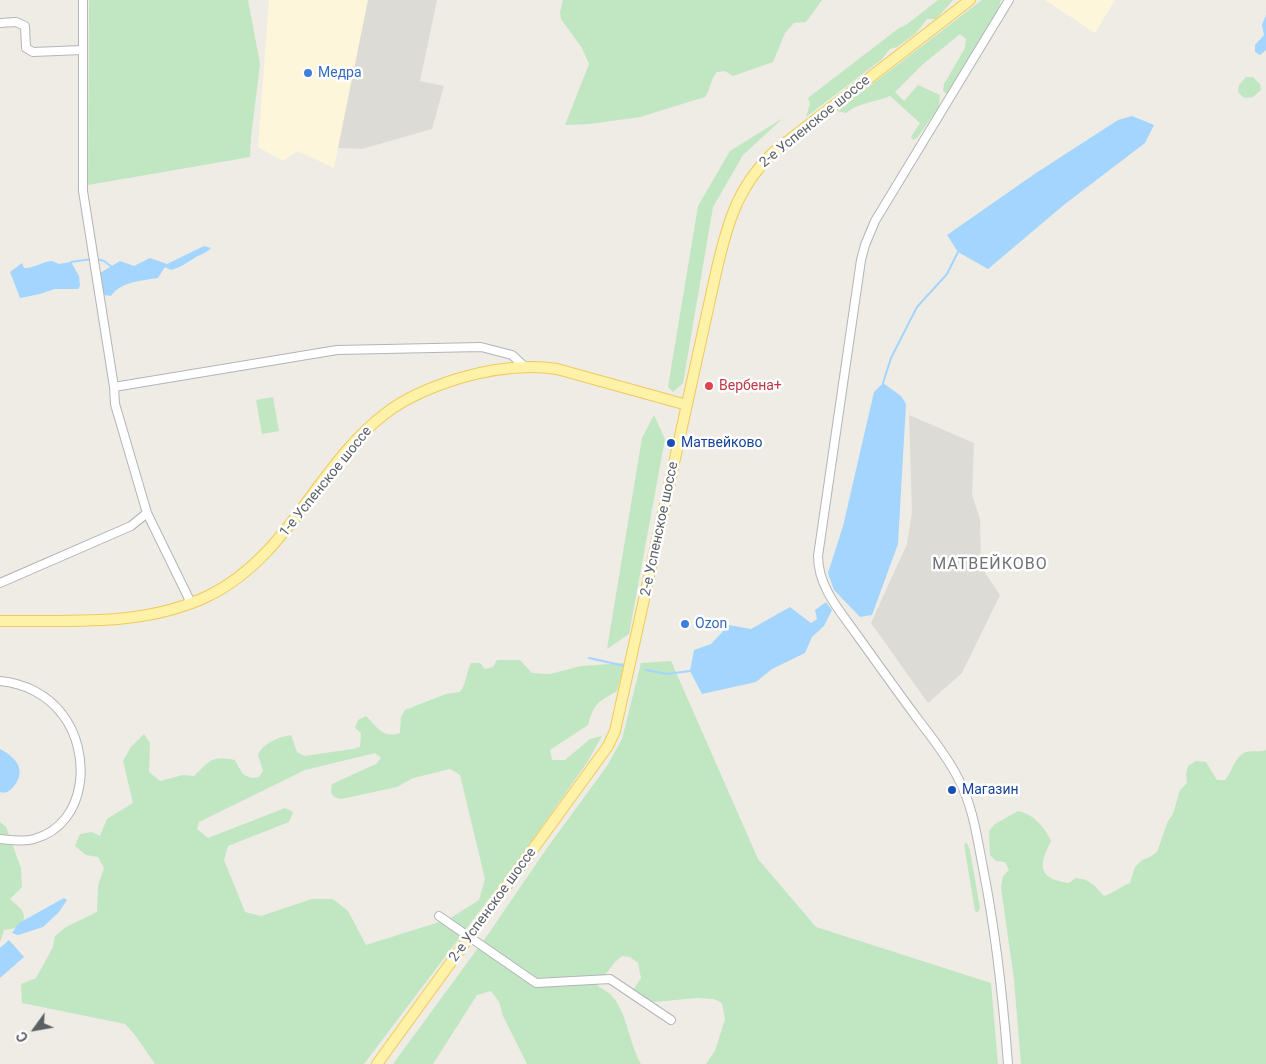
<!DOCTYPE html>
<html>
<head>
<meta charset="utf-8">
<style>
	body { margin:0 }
	#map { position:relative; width:1266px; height:1064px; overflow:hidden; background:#eeece4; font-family:Roboto,sans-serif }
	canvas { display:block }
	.north { position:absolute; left:10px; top:1004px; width:50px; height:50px; -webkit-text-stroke:4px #fff; paint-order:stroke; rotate:238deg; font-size:14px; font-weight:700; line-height:20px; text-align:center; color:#5c6065 }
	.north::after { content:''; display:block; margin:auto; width:18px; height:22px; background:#5c6065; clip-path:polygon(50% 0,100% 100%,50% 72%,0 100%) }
</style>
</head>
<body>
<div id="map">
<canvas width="1266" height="1064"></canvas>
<div class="north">С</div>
</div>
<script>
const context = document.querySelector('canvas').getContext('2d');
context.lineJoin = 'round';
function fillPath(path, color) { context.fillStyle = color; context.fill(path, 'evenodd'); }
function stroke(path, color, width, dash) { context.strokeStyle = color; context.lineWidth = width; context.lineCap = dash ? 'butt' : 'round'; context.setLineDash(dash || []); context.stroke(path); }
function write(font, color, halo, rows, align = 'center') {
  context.font = font + ' Roboto,sans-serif'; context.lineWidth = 5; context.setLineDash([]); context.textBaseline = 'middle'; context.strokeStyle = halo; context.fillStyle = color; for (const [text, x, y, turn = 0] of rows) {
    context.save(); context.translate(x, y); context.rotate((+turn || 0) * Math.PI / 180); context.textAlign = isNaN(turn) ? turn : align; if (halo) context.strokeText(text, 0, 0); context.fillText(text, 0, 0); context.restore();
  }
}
const commercial = new Path2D(`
	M269,0H368L334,168L298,151L283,161L258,147Z
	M1045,0H1115L1095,33Z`);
const industrial = new Path2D(`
	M368,0H437L420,81L444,86L432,129L362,149L338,148Z
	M909,415L974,443L972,495L980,519L981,567L1000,595L962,673L928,703L871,623L907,544L912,512Z`);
const green = new Path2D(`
	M89,0H248L260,64L251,137L250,157L88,185Z
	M563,0H822L806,22L794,23L785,33L773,62L733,76L725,71L717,72C710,80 711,88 705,97L640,117L590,124L565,125L589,64L582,48L561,19L560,12Z
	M938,0H953L936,19H927L916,33L897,47L890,49L881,60L806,117L810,104L808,98L899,28L906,25Z
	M982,0H1001L998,11L957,81L947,94L943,91L944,84L965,48L966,39L960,34L922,65L895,92L904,101L918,85L940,95L939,107L917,138L913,140L911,137L920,123L890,96C874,103 859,102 846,113L837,111Z
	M1246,77H1253L1260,84L1261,90L1253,97L1244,98L1238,92L1239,85Z
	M783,118L743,155L713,207L683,383L673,392L668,387L698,206L730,151Z
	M273,397L279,431L262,434L256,400Z
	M654,415L665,439L629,634L607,649L642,438Z
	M497,660H520L532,673L550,674L581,666L625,663L617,691C597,703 594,703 588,725L550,750L552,760H565L590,739L602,736L588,761L519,859L364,1064H155L135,1035L125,1024L22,1003L21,984L36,978L53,947L55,936L66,927L97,912L98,886L104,868L98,857L86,855L75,846L80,834L92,832L100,836L107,819L133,803L123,761L131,747L144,734L150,743L149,772L160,781L183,775L194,776C211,760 210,756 235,760C241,772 244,780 259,777L263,771L258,755C263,743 279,737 291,735L297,752L304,756L353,749L360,747L361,733L355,728L358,720L366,716C377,727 383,739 400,733L401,717L405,710L446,694L460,692C467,683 466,672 471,663H480L485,669L493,667ZM375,753L381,758L376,764L332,784L331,793L334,797L341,799L397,787L413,778L450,769L460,775L485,879L479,900L449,919L366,945L348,911L333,899H312L261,916L245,912L224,860L228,846L289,822L293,812L285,808L208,838L197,829L199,822L305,770Z
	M671,661L758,859L816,927L991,983L998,1064H706L715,1051L725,1019L722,1003L714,999L697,998L654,1002L638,996L632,992L641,978L638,963L630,957L622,956L615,962L597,985C601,988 606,991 610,994C627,1010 629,1044 641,1064H527L503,1016L499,1002L491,991L477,995L433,1064H393L489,933L547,848L607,766L622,739L641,663Z
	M1266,750V1064H1021L1014,980L1001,887L1003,876L1009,870L1005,862L996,861L990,855L989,831L995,824L1018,811C1033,814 1045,827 1051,841C1038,866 1038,879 1069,883L1076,878C1090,879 1095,886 1104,896C1114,893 1120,887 1130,883L1135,867L1142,860L1150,857L1157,852L1168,821L1173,814L1180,790L1187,783L1186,774L1188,766L1196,761L1206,762L1217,780H1225C1233,771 1234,757 1246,752C1253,750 1260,753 1266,750Z
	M0,822L6,827L21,868L22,887L10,899C22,910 27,911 22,927L4,930L0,942Z
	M967,843L970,851L980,908L978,912L975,911L964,844Z`);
const water = new Path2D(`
	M1266,15V50L1260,55L1255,52V45L1264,35L1262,25Z
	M1132,116L1154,125L1145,143L1065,204L988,269L958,252L947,235L1036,173L1118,120Z
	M204,246L211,248C205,254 200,254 193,259C184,264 182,267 171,270L165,267L158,278C141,281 122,281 111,296L104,295L100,273L120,261L134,266L150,258L167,264Z
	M52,261L59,264L71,262L79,276L80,286L78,289H55L40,294L20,298L10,272L22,263L24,268C36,268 40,262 52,261Z
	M883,383L901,396L906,404L898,544L872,615L860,617L834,590L828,573L843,526L874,392Z
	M826,602L832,610L824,626L812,637L805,653L772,669L756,682L702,694L690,671L694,650L711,644L729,625L751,629L790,607L811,623L817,619L815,610Z
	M0,749C16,757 27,770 14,786C10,791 6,794 0,792Z
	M64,898L67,900L59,912L43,927L18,935L12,933L19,923Z
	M9,940L24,957L0,978V948Z`);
const stream = new Path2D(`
	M97,259L104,261L112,267
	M71,262L92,259
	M883,383L891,358L917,307L947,274L958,252
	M589,658L625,666
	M646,670L667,674L690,671`);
const minor = new Path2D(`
	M83,0V191L114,387
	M0,23L16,22L25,26L26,48L33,52L82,50
	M0,583L131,526L147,513
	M191,603L147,513L115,404L114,387L337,350L481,347L512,355L524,366
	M0,681C24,683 48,695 62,714C92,752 88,824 34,839C24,842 11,840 0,839
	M439,916L536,983L610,979L671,1020
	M1008,1064C1003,998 996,933 983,868C977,837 973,806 958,778C947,756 932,738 917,718C897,691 877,663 857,635C840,611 818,587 818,556L861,260L865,245L875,221L1009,0`);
const major = new Path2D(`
	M0,621C69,620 144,627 208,596C289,557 317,465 386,413C408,396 434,386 460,378C492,369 524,364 557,369L687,405
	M377,1064L608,746L615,731L715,277C726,228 736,187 775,151L970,0`);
const markers = [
	[308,73,5,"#3f7fe0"],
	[709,386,5,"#e0444e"],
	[671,443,5,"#1a4fb4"],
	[685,624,5,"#3f7fe0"],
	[952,790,5,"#1a4fb4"]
];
const shopNames = [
	["Медра",318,73],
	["Ozon",695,624]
];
const streetNames = [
	["2-е Успенское шоссе",815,122,-39],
	["1-е Успенское шоссе",326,482,-51],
	["2-е Успенское шоссе",660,529,-78],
	["2-е Успенское шоссе",493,905,-54]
];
const healthNames = [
	["Вербена+",719,386]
];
const transitNames = [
	["Матвейково",681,443],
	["Магазин",962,790]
];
const quarterNames = [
	["МАТВЕЙКОВО",990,565]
];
fillPath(commercial, '#fdf6da');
fillPath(industrial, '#dddbd6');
fillPath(green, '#c1e6c2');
fillPath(water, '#a4d5fe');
stroke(stream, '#a4d5fe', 2);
stroke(minor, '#b2b5b9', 10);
stroke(major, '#f0ca5b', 12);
stroke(minor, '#fff', 8);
stroke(major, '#fef2a9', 10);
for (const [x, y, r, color] of markers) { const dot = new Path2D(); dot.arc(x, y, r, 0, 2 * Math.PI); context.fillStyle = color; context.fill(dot); stroke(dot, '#fff', 2); }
write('14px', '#366cbe', '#fff', shopNames, 'left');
write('14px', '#5c6065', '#fff', streetNames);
write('14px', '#be3a42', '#fff', healthNames, 'left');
write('14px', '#164399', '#fff', transitNames, 'left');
context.letterSpacing = '1px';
write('16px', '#6d7277', '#fff', quarterNames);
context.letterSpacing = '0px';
</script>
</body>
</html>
